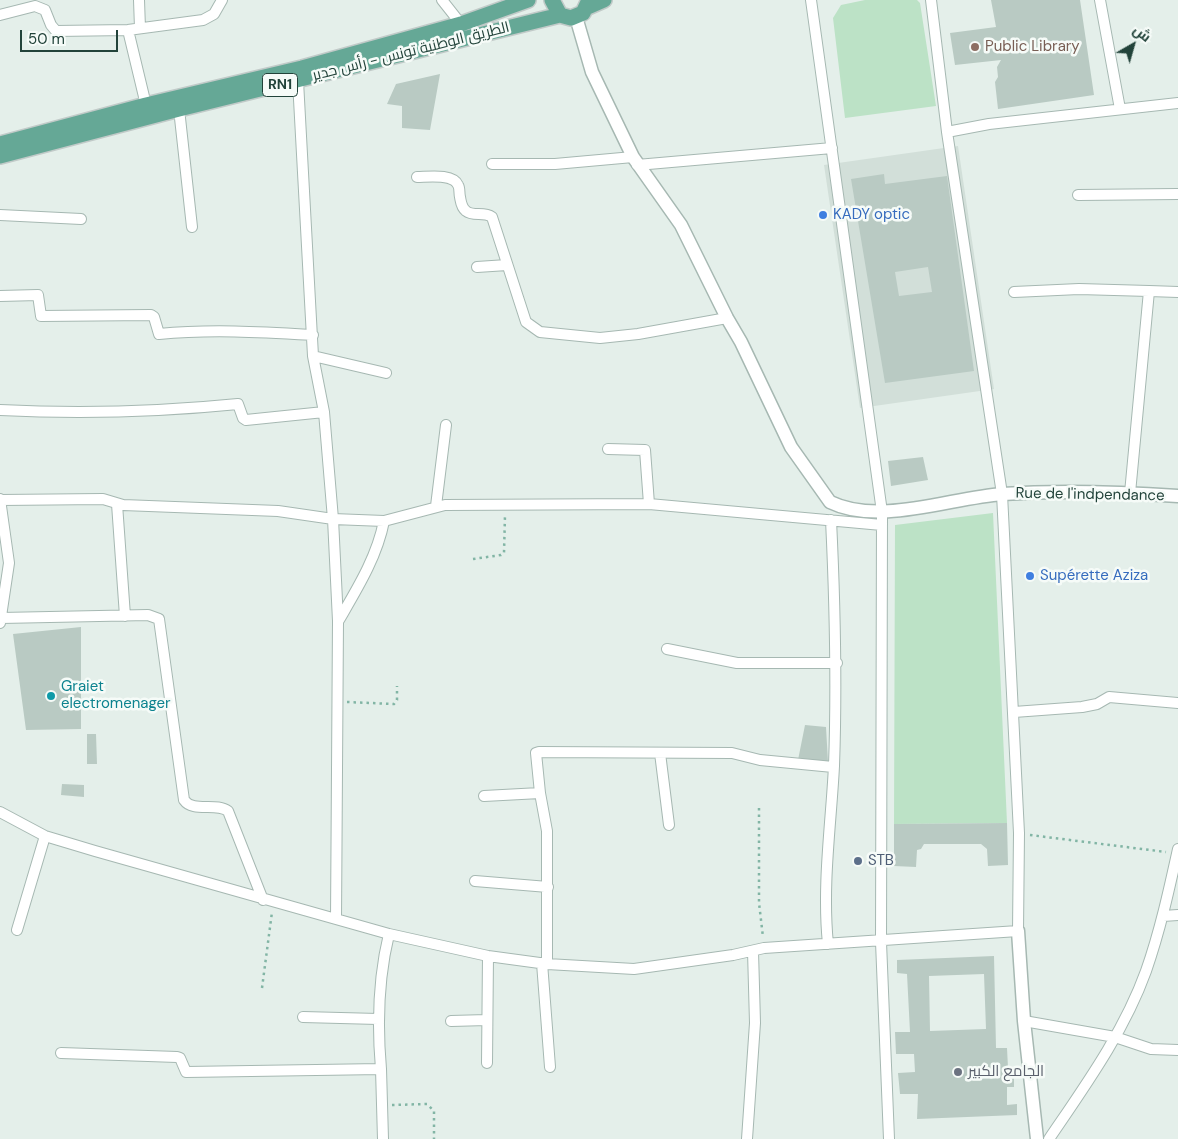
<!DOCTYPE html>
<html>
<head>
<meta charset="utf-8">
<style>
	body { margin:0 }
	#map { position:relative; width:1178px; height:1139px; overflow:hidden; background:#e4efea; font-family:"DM Sans",Cairo,sans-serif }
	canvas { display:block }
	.north { position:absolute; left:1108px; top:20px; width:50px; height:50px; -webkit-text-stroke:4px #f6fbf8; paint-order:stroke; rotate:38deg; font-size:14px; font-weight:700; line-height:20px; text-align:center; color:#22433a }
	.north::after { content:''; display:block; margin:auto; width:18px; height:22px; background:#22433a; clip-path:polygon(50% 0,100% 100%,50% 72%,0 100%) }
	.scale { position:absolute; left:20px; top:30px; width:98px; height:22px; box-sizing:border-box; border:2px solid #22433a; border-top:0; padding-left:6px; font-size:15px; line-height:18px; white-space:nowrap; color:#22433a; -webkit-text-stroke:4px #f6fbf8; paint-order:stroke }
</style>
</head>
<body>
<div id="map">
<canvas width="1178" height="1139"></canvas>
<div class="north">ش</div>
<div class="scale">50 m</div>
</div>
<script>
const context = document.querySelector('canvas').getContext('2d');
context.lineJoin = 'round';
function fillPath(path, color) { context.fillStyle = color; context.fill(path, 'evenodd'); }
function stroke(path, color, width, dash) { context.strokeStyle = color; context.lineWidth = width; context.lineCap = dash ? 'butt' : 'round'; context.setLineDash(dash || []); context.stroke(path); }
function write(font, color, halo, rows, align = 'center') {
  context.font = font + ' "DM Sans",Cairo,sans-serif'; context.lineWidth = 5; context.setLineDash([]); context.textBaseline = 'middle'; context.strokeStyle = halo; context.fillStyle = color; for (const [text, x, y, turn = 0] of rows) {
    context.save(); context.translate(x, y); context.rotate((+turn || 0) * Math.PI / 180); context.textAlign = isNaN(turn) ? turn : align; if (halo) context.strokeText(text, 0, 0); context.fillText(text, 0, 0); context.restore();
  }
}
const built = new Path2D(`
	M958,146L994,389L860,408L824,165Z`);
const green = new Path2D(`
	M865,0H917L920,3L936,106L845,118L833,18L841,5Z
	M993,513L1007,823L894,824L895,525Z`);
const building = new Path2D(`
	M991,0H1080L1094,95L998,109L995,82L998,77L997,67L1001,60L955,65L950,33L996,27Z
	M440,74L430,130L402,128V106L387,104L396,84Z
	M884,174L885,184L947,176L974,371L885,383L851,179ZM928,267L932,292L899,296L895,272Z
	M923,457L928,480L891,486L888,461Z
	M81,627V729L26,730L13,634Z
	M805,725L826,727L828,762L798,760Z
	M87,734H96L97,764H87Z
	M62,784L84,785V797L61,795Z
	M1007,823L1008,865L988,866L987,849L981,844H924L921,849L917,850L916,867L894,866V824Z
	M994,956L996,1048H1007L1008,1068L1014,1067V1087H1007V1105L1017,1104V1115L917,1119L918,1094H900L898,1073L915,1072L914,1054H896L895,1032H910L907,974L897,973V960ZM984,974L986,1029L930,1031L929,976Z`);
const path = new Path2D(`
	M473,559L501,555L504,553L505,515
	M347,702L394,704L397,700V686
	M759,808V903L763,937
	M1030,835L1166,852
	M262,988L272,912
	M392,1105L427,1104L434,1111V1139`);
const minor = new Path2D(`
	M139,0L140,28
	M442,0L461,24
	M811,0L882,512L881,942L889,1139
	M1100,0L1120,109
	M0,15L35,6L45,10L51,25L56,31L128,30L203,20L214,14L222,0
	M128,30L146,105
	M298,81L313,356L324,412L333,519L338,621L336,919
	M179,109L192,227
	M947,132L989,124L1178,103
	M492,164H555L633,157
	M637,165L832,148
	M417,177C427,177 453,173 458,185C460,188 459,193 460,197C461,202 461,207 466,211C473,217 484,211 492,217L526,322L540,332L600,338L638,334L727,318
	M1078,195L1178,194
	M0,215L81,219
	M477,267L507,265
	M1014,292L1079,289L1149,291
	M0,296L38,295L41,316L151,315L154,317L159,334C211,329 261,332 313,335
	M313,356L386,373
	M0,410C80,414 158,412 238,404L243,418L246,420L324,412
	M608,449L645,450L649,504
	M1130,493L1149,291L1178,292
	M0,499L9,563L0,623
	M0,500L103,499L123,505L278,511L333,519L384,521L445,505L649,504L882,525
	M117,504L125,616
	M436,506L446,425
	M1,618L148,615L159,619L184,800C193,813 216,802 228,811L263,900
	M339,620C357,589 377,557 384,521
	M667,649L737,663H837
	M1014,712L1082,707L1097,704L1109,697L1178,703
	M660,753L669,825
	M540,793L536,753L539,752L732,753L760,760L833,767
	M484,796L540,793L547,831V964
	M0,812L45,836L95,851L389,934L488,956L547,964L634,969L733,955L764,948L1018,931L1019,833L1002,494L947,132L931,0
	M475,881L548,887
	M1163,916L1178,915
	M17,930L45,836
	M828,944C822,885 831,825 834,766C837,682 835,603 831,520
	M542,963L550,1067
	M303,1017L378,1019
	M451,1021L487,1020
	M1024,1021L1115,1037L1151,1049L1178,1050
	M61,1053L177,1057L180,1058L186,1072L381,1069L383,1139
	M487,1063L488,956
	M381,1069C377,1023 378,979 389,934
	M747,1139L755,1023L753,951
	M1049,1139C1085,1086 1124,1032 1146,971C1160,931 1169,890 1178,849`);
const tertiary = new Path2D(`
	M576,17L592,72L633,157L681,225L727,318L741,342L791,447L830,502C879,526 950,498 1002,494C1060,490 1120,492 1178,496
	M1018,931L1024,1021L1037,1139`);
const primary = new Path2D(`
	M552,0L560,15L571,18L583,13L589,0
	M588,7L604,0
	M0,144L146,105L302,68L461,24L528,0
	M0,156L179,109L560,15`);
const markers = [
	[975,47,5,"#8d6e63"],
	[823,215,5,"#3f7fe0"],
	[1030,576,5,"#3f7fe0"],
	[51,696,5,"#0f9aa8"],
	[858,861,5,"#5c6f8a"],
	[958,1072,5,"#6b7280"]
];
const shields = [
	[280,85,35]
];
const shieldNames = [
	["RN1",280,85]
];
const educationNames = [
	["Public Library",985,47]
];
const streetNames = [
	["الطريق الوطنية تونس - رأس جدير",411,52,-14],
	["Rue de l'indpendance",1090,495,1]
];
const shopNames = [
	["KADY optic",833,215],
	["Supérette Aziza",1040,576]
];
const cultureNames = [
	["Graiet",61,687],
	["electromenager",61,704]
];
const serviceNames = [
	["STB",868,861]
];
const worshipNames = [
	["الجامع الكبير",968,1072]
];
fillPath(built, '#d2dfd9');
fillPath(green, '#bce2c6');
fillPath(building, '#b9cac3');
stroke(minor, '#a6b8b2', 12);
stroke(tertiary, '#a6b8b2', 15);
stroke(primary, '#c1cac8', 18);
stroke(path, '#82b5a5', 2.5, [2.5, 4]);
stroke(minor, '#fff', 10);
stroke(tertiary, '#fff', 12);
stroke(primary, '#65a896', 15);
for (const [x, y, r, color] of markers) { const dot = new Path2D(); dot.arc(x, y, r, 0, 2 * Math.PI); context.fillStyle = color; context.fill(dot); stroke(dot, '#f6fbf8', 2); }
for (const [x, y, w] of shields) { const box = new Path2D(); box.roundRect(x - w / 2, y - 11.5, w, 23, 4); context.fillStyle = '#f6fbf8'; context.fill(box); stroke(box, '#22433a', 1); }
write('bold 14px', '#22433a', null, shieldNames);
write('15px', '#785e54', '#f6fbf8', educationNames, 'left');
write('15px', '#22433a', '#f6fbf8', streetNames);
write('15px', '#366cbe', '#f6fbf8', shopNames, 'left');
write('15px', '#0d838f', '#f6fbf8', cultureNames, 'left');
write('15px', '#4e5e75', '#f6fbf8', serviceNames, 'left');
write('15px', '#5b616d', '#f6fbf8', worshipNames, 'left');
</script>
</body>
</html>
